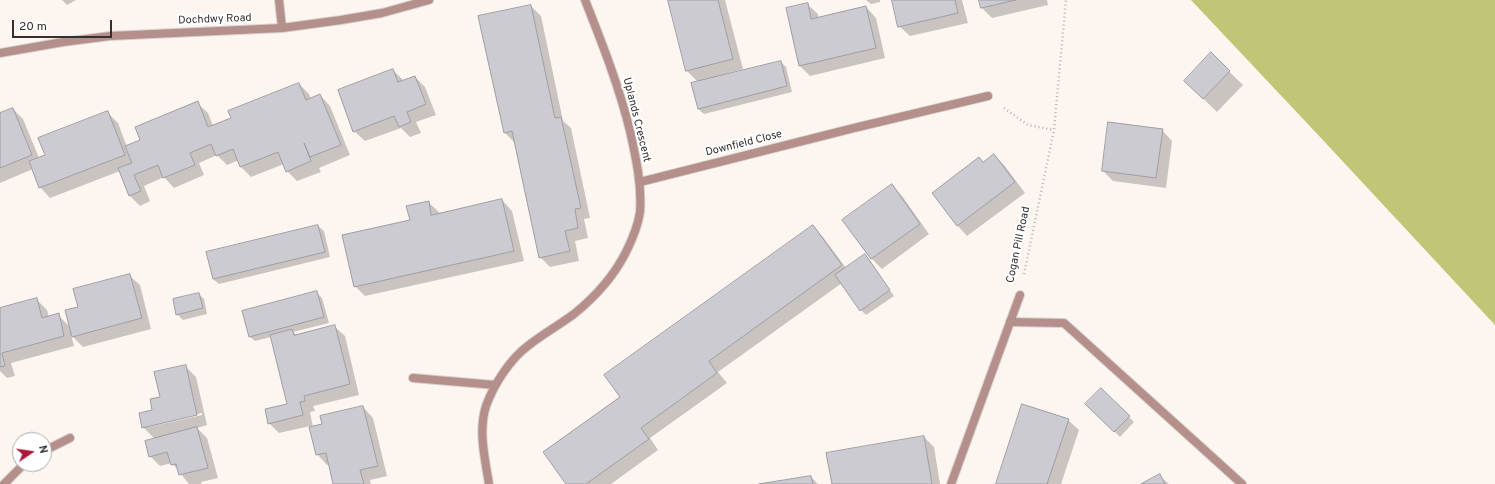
<!DOCTYPE html>
<html>
<head>
<meta charset="utf-8">
<style>
	body { margin:0 }
	#map { position:relative; width:1495px; height:484px; overflow:hidden; background:#fdf5f0; font-family:Overpass,sans-serif }
	canvas { display:block }
	.north { position:absolute; left:12px; top:432px; width:40px; height:40px; box-sizing:border-box; background:#fff; border:1px solid #adacab; border-radius:50%; rotate:77deg; font-size:11px; font-weight:700; line-height:16px; text-align:center; color:#33302e }
	.north::after { content:''; display:block; margin:auto; width:14px; height:18px; background:#ad183a; clip-path:polygon(50% 0,100% 100%,50% 72%,0 100%) }
	.scale { position:absolute; left:12px; top:20px; width:100px; height:18px; box-sizing:border-box; border:2px solid #33302e; border-top:0; padding-left:5px; font-size:12px; line-height:14px; white-space:nowrap; color:#33302e; -webkit-text-stroke:3px #fff; paint-order:stroke }
</style>
</head>
<body>
<div id="map">
<canvas width="1495" height="484"></canvas>
<div class="north">N</div>
<div class="scale">20 m</div>
</div>
<script>
const context = document.querySelector('canvas').getContext('2d');
context.lineJoin = 'round';
function fillPath(path, color) { context.fillStyle = color; context.fill(path, 'evenodd'); }
function stroke(path, color, width, dash) { context.strokeStyle = color; context.lineWidth = width; context.lineCap = dash ? 'butt' : 'round'; context.setLineDash(dash || []); context.stroke(path); }
function write(font, color, halo, rows, align = 'center') {
  context.font = font + ' Overpass,sans-serif'; context.lineWidth = 4; context.setLineDash([]); context.textBaseline = 'middle'; context.strokeStyle = halo; context.fillStyle = color; for (const [text, x, y, turn = 0] of rows) {
    context.save(); context.translate(x, y); context.rotate((+turn || 0) * Math.PI / 180); context.textAlign = isNaN(turn) ? turn : align; if (halo) context.strokeText(text, 0, 0); context.fillText(text, 0, 0); context.restore();
  }
}
const forest = new Path2D(`
	M1191,0H1495V325L1321,138Z`);
const shadow = new Path2D(`
	M62,0H76L67,5Z
	M669,0H725L743,69L718,76V78L781,62L786,67L792,92L704,114L698,109L699,83L687,71Z
	M866,0H880V2L871,4Z
	M893,0H962L968,23L910,36L899,26Z
	M980,0H1047L1048,5L992,18L982,8Z
	M807,4L818,14V18L866,7L876,18L885,58L810,76L800,66L787,9Z
	M531,6L541,16L563,121L571,128L590,218L584,219L588,238L575,241L579,261L550,267L540,257L515,143L505,133L479,16Z
	M1211,54L1243,85L1217,112L1185,81Z
	M393,70L404,81L415,77L425,87L436,115L416,122L421,133L410,137L401,128L365,141L354,131Z
	M299,84L309,94L311,99L320,95L330,106L350,155L319,168L321,172L297,181L287,171L284,164L251,177L241,167L239,160L227,165L217,155L199,163L204,175L174,188L164,177L144,186L150,201L140,206L130,196L120,171L50,198L40,187L33,169L0,183V114L13,109L23,119L39,158L47,155L108,113L118,123L127,147L141,141L197,103L208,113L213,126L232,119Z
	M1162,130L1172,141L1166,188L1113,181L1103,171Z
	M994,155L1004,165L1025,193L967,236L957,225L984,163Z
	M892,185L902,196L929,234L882,269L872,259L844,220Z
	M502,200L512,211L524,261L365,296L355,286L411,220L428,202L439,212V215Z
	M318,226L324,231L330,257L219,284L213,279Z
	M813,226L823,237L846,268L865,255L870,261L894,296L866,315L861,310L842,283L718,372L727,383L650,438L658,450L611,484H568L621,397Z
	M129,275L140,285L151,329L83,347L71,335L74,346L11,363L15,376L7,378L0,371V309L36,299L47,310L49,317L58,315L70,327L79,308Z
	M317,293L322,298L329,323L293,332L297,335L334,326L345,336L359,395L313,406L315,411L310,412L313,427L323,424L363,407L373,418L387,476L370,480L371,484H334L330,464L327,465L317,454L310,426L279,433L269,423L288,404L271,337L255,341L249,336Z
	M199,294L204,299L207,314L183,320L177,314Z
	M185,366L196,377L207,425L197,428L207,438L218,478L201,482L202,484H189L172,463L160,466L150,456L155,439L143,427L161,398ZM202,413V415L149,427V425Z
	M1101,389L1134,422L1120,437L1086,404Z
	M1068,420L1079,430L1061,484H997Z
	M924,437L934,447L940,484H833Z
	M1160,476L1169,484H1143Z
	M811,477L818,484H765Z`);
const building = new Path2D(`
	M668,0H718L733,59L686,71Z
	M892,0H955L958,13L898,27Z
	M979,0H1016L981,8Z
	M808,3L811,19L866,6L876,48L799,66L786,8Z
	M531,5L555,118L561,117L581,208L575,209L578,228L565,231L570,251L539,258L512,131L504,133L478,16Z
	M1211,52L1230,71L1203,99L1184,81Z
	M781,61L787,86L698,109L691,83Z
	M393,69L398,82L415,76L426,104L407,112L411,122L399,127L394,116L353,132L338,90Z
	M299,83L306,100L320,94L341,145L310,157L304,143L311,161L286,172L278,152L240,167L233,149L216,156L211,144L190,153L195,165L163,178L158,165L134,175L141,191L129,196L118,168L132,163L125,146L140,140L135,127L198,101L208,127L231,118L228,111Z
	M13,108L32,155L0,168V113Z
	M108,111L125,155L39,188L29,161L45,155L38,138Z
	M1108,122L1163,129L1156,178L1102,171Z
	M994,154L1015,182L957,226L932,193L979,157L983,162Z
	M892,184L920,224L871,259L842,220Z
	M502,199L514,251L354,287L342,235L410,220L406,206L429,201L431,215Z
	M318,225L325,252L213,279L206,252Z
	M813,225L842,265L709,361L717,373L641,428L649,439L586,484H566L543,452L620,397L604,375Z
	M865,254L890,290L860,311L835,275Z
	M130,274L142,318L72,337L65,310L78,307L73,289Z
	M317,291L324,317L249,337L242,311Z
	M199,293L203,308L176,315L173,299Z
	M37,298L42,318L59,313L64,336L2,353L5,366L0,367V308Z
	M335,325L350,384L304,396L305,401L300,402L303,415L268,424L265,409L287,404L270,335L292,329L294,335Z
	M186,365L197,415L142,428L139,413L152,410L150,399L160,397L154,372Z
	M1101,388L1130,416L1114,432L1085,404Z
	M1022,404L1069,419L1047,484H996Z
	M363,406L378,466L360,470L364,484H333L326,453L316,455L309,427L322,424L320,416Z
	M197,427L208,468L179,475L176,464L171,465L167,452L149,457L145,441Z
	M924,436L932,484H832L826,453Z
	M1160,474L1165,484H1141Z
	M811,476L813,484H759Z`);
const path = new Path2D(`
	M1004,108L1028,125L1054,130
	M1024,274L1054,130L1066,0`);
const lane = new Path2D(`
	M1010,322L1064,323L1242,484`);
const street = new Path2D(`
	M279,0L282,28
	M0,53L63,42L110,36L282,28L341,20L382,13L429,0
	M640,182L854,128L988,96
	M413,378L495,385
	M44,451L70,438
	M4,484L24,464
	M489,484C485,459 478,431 486,406C494,384 510,359 529,345C543,334 559,325 574,314C595,297 614,276 626,252C632,240 638,226 640,212C642,185 636,158 630,131C619,86 602,43 585,0
	M951,484L1020,295`);
const streetNames = [
	["Dochdwy Road",215,20,-2],
	["Uplands Crescent",636,120,76],
	["Downfield Close",744,144,-14],
	["Cogan Pill Road",1019,245,-78]
];
fillPath(forest, '#c1c676');
fillPath(shadow, '#0003');
fillPath(building, '#cccbd2');
stroke(building, '#9e9da4', 1);
stroke(lane, '#d9d2cd', 10);
stroke(street, '#d9d2cd', 10);
stroke(path, '#bbb5b1', 2.5, [1, 3]);
stroke(lane, '#b58f8b', 8);
stroke(street, '#b58f8b', 8);
write('11px', '#33302e', '#fff', streetNames);
</script>
</body>
</html>
